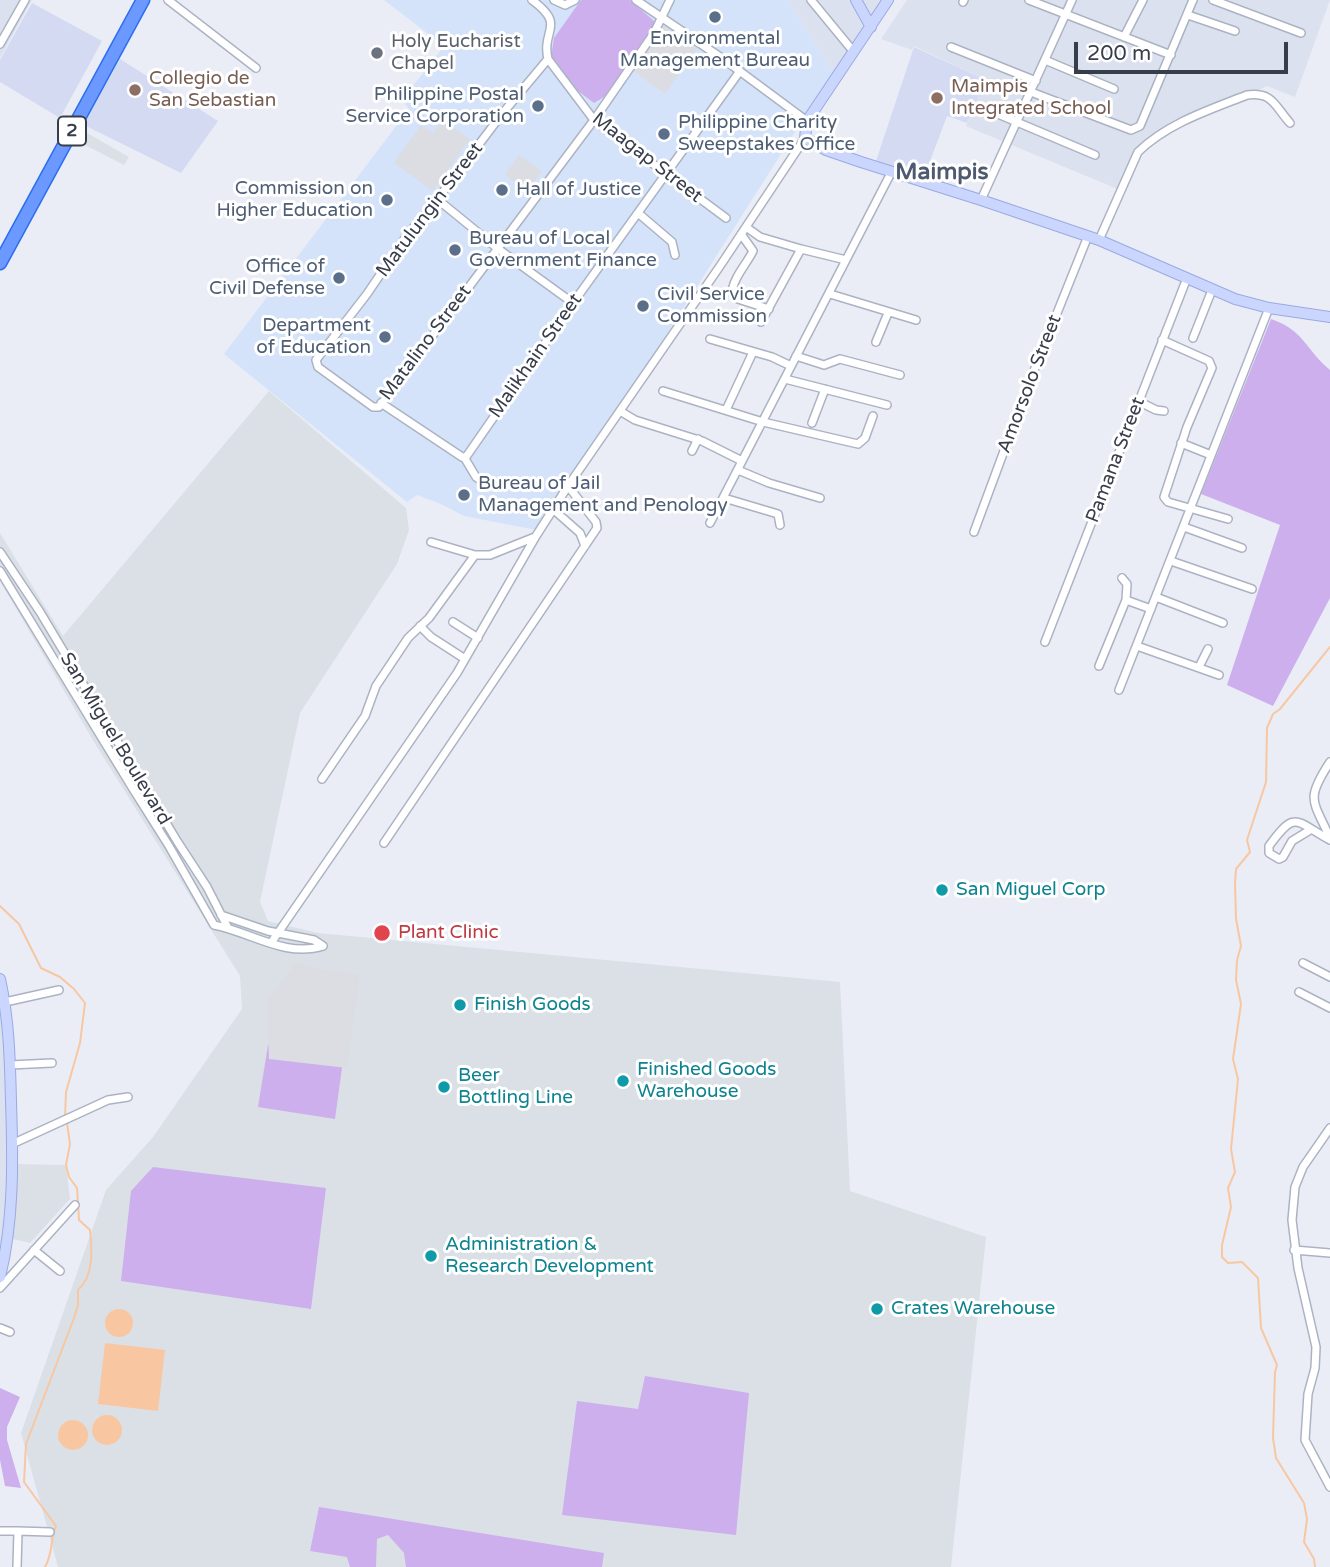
<!DOCTYPE html>
<html>
<head>
<meta charset="utf-8">
<style>
	body { margin:0 }
	#map { position:relative; width:1330px; height:1567px; overflow:hidden; background:#eaedf6; font-family:"Varela Round",sans-serif }
	canvas { display:block }
	.scale { position:absolute; left:1074px; top:42px; width:214px; height:32px; box-sizing:border-box; border:4px solid #373e4b; border-top:0; padding-left:9px; font-size:21px; line-height:24px; white-space:nowrap; color:#373e4b; -webkit-text-stroke:5px #fff; paint-order:stroke }
</style>
</head>
<body>
<div id="map">
<canvas width="1330" height="1567"></canvas>
<div class="scale">200 m</div>
</div>
<script>
const context = document.querySelector('canvas').getContext('2d');
context.lineJoin = 'round';
function fillPath(path, color) { context.fillStyle = color; context.fill(path, 'evenodd'); }
function stroke(path, color, width, dash) { context.strokeStyle = color; context.lineWidth = width; context.lineCap = dash ? 'butt' : 'round'; context.setLineDash(dash || []); context.stroke(path); }
function write(font, color, halo, rows, align = 'center') {
  context.font = font + ' "Varela Round",sans-serif'; context.lineWidth = 6; context.setLineDash([]); context.textBaseline = 'middle'; context.strokeStyle = halo; context.fillStyle = color; for (const [text, x, y, turn = 0] of rows) {
    context.save(); context.translate(x, y); context.rotate((+turn || 0) * Math.PI / 180); context.textAlign = isNaN(turn) ? turn : align; if (halo) context.strokeText(text, 0, 0); context.fillText(text, 0, 0); context.restore();
  }
}
const residential = new Path2D(`
	M0,0H32L0,58Z
	M787,0H888L865,33L833,72Z
	M907,0H1330L1295,97L1267,86L1141,147L1120,190L966,126L986,80L914,46L912,50L881,39Z
	M0,991L7,1032L9,1215L0,1267Z`);
const commercial = new Path2D(`
	M384,0H787L833,72L542,531L464,516L441,504L417,495L407,502L224,354L409,109L402,100L444,46Z`);
const industrial = new Path2D(`
	M82,130L129,157L124,165L75,140Z
	M269,391L406,508L409,530L397,564L300,713L260,902L268,921L318,933L840,982L850,1191L986,1237L951,1567H58L21,1433L106,1190L153,1137L242,1009L240,976L94,742L0,581V533L63,636Z
	M15,1164L66,1165L70,1199L30,1243L8,1238Z`);
const education = new Path2D(`
	M32,3L102,41L60,118L0,82V60Z
	M914,47L986,80L967,123L947,116L924,177L876,161Z
	M120,59L218,121L181,173L82,124Z`);
const green = new Path2D(`
	M581,0H630L654,21L655,27L651,35L604,97L594,103L578,91L551,57L554,38Z
	M1271,319C1304,330 1305,349 1330,370V598L1273,706L1227,685L1280,525L1201,494Z
	M268,1045L344,1053L335,1119L258,1107Z
	M153,1167L326,1188L311,1309L121,1281L131,1191Z
	M645,1376L749,1393L736,1535L562,1515L577,1401L638,1409Z
	M0,1388L20,1397L7,1427V1440L21,1488L5,1486L0,1460Z
	M319,1507L604,1553L602,1567H406L404,1553L388,1535L377,1539L376,1567H350L347,1557L310,1551Z`);
const parking = new Path2D(`
	M663,25L697,48L665,94L632,70Z
	M443,120L470,139L433,191L394,163L421,125L433,133Z
	M519,155L542,171L528,191L505,175Z
	M296,962L327,971L360,974L347,1068L269,1059L267,1002Z`);
const water = new Path2D(`
	M105 1323a14 14 0 1 1 28 0a14 14 0 1 1-28 0Z
	M105,1343L165,1350L158,1411L98,1404Z
	M92 1430a15 15 0 1 1 30 0a15 15 0 1 1-30 0Z
	M58 1435a15 15 0 1 1 30 0a15 15 0 1 1-30 0Z`);
const stream = new Path2D(`
	M0,906L19,924L41,968L60,977L74,989L85,1003L80,1043L66,1092L65,1117
	M45,1567C53,1554 50,1540 56,1526L24,1482L26,1444L74,1318L78,1305V1290C94,1276 92,1250 90,1230L79,1220L77,1188L69,1177L66,1165L70,1144L67,1123
	M1315,1567L1314,1559L1304,1542L1307,1519L1304,1503L1276,1458L1273,1438L1275,1372L1277,1365L1261,1328L1258,1278L1242,1262L1228,1263L1222,1257V1245L1231,1207L1228,1188L1235,1172L1231,1149L1238,1079L1233,1059L1241,1004L1236,980L1237,960L1241,946L1236,919L1235,883L1236,869L1250,852L1247,840L1266,782L1267,728L1273,714L1280,709L1330,647`);
const street = new Path2D(`
	M168,0L256,68
	M532,0C567,26 541,29 548,59L594,120L726,218
	M554,0L565,5L575,0
	M636,0L726,61L807,121
	M811,0L853,51
	M1029,0L1171,55
	M1213,0L1301,33
	M963,2L964,0
	M1188,15L1235,31
	M1124,37L1143,0
	M0,44L25,0
	M951,47L1036,81
	M548,59L502,114L433,205L407,235L367,294L316,360L318,367L373,407H379L594,120L654,33L670,0
	M1045,60L1114,89
	M1031,92L1131,130L1140,126L1193,0
	M986,109L1095,155
	M437,199L497,248L573,303
	M981,200L1072,0
	M638,213L672,242L675,255
	M746,227L760,237L801,249
	M741,234L753,251C746,265 733,278 732,293L738,299L769,309
	M1099,240L1138,152C1168,123 1209,110 1247,95C1273,92 1274,105 1290,123
	M830,294L916,320
	M761,322L801,249L846,260
	M1193,338L1212,290
	M710,339L772,357L791,366
	M1162,340L1209,361L1212,368L1187,427L1164,497L1168,502L1228,519
	M876,342L888,313
	M796,356L824,365L840,359L900,375
	M785,379L887,405
	M663,391L763,422L858,444L865,438L873,416
	M1138,401L1156,410L1164,411
	M381,403L462,457H466L573,303L740,71
	M726,410L753,352
	M620,411L635,420L702,441L742,461
	M812,423L825,389
	M1181,443L1211,455
	M692,451L698,439
	M464,457L476,477L487,484
	M738,470L769,483L820,498
	M724,498L778,514L780,525
	M554,510L580,533L585,546
	M710,523L892,171
	M1184,527L1242,548
	M974,532L1031,378L1088,236
	M431,542L475,555
	M0,552L40,612L177,841L207,887L228,928
	M1171,561L1252,589
	M0,571L133,789L169,846L214,925C251,932 285,958 323,946
	M1122,578L1127,584L1126,600L1151,609
	M1156,597L1223,623
	M453,622L478,638
	M420,626L431,637L465,659
	M1045,642L1187,278
	M1137,646L1219,675
	M1099,666L1126,600
	M1199,667L1208,649
	M1119,690L1269,308
	M1330,762C1305,800 1313,800 1330,838
	M322,779L365,716L376,686L408,638L429,618L475,555H490L535,537
	M1310,830L1292,841L1283,857L1279,859L1269,853V846C1296,809 1295,821 1330,840
	M384,843L597,528L596,522L568,486
	M221,915L268,931L314,940L323,946
	M271,943L457,673L536,536L568,486L720,266L805,138
	M1303,963L1330,977
	M1299,992L1330,1008
	M5,1002L59,990
	M10,1065L52,1063
	M1330,1128L1303,1167L1295,1187L1292,1220L1298,1268L1316,1347L1315,1368L1308,1394L1305,1440L1330,1487
	M12,1144L108,1100L128,1097
	M34,1250L60,1271
	M1294,1250L1330,1253
	M0,1288L75,1205
	M0,1328L10,1332
	M0,1531H18
	M17,1567L18,1531L50,1532`);
const secondary = new Path2D(`
	M856,0L871,27
	M888,0L807,121L805,138L826,150L861,162L981,200L1099,240L1235,299L1269,308L1330,317
	M0,979C9,1019 10,1060 11,1101C13,1160 14,1220 0,1277`);
const highway = new Path2D(`
	M0,263L143,0`);
const markers = [
	[715,17,7,"#5c6f8a"],
	[377,53,7,"#6b7280"],
	[135,90,7,"#8d6e63"],
	[937,98,7,"#8d6e63"],
	[538,106,7,"#5c6f8a"],
	[664,134,7,"#5c6f8a"],
	[502,190,7,"#5c6f8a"],
	[387,200,7,"#5c6f8a"],
	[455,250,7,"#5c6f8a"],
	[339,278,7,"#5c6f8a"],
	[643,306,7,"#5c6f8a"],
	[385,337,7,"#5c6f8a"],
	[464,495,7,"#5c6f8a"],
	[942,890,7,"#0f9aa8"],
	[382,933,9,"#e0444e"],
	[460,1005,7,"#0f9aa8"],
	[623,1081,7,"#0f9aa8"],
	[444,1087,7,"#0f9aa8"],
	[431,1256,7,"#0f9aa8"],
	[877,1309,7,"#0f9aa8"]
];
const shields = [
	[72,131,28]
];
const shieldNames = [
	["2",72,131]
];
const serviceNames = [
	["Environmental",715,39,"center"],
	["Management Bureau",715,61,"center"],
	["Philippine Postal",524,95,"right"],
	["Service Corporation",524,117,"right"],
	["Philippine Charity",678,123],
	["Sweepstakes Office",678,145],
	["Commission on",373,189,"right"],
	["Higher Education",373,211,"right"],
	["Hall of Justice",516,190],
	["Bureau of Local",469,239],
	["Government Finance",469,261],
	["Office of",325,267,"right"],
	["Civil Defense",325,289,"right"],
	["Civil Service",657,295],
	["Commission",657,317],
	["Department",371,326,"right"],
	["of Education",371,348,"right"],
	["Bureau of Jail",478,484],
	["Management and Penology",478,506]
];
const worshipNames = [
	["Holy Eucharist",391,42],
	["Chapel",391,64]
];
const educationNames = [
	["Collegio de",149,79],
	["San Sebastian",149,101],
	["Maimpis",951,87],
	["Integrated School",951,109]
];
const streetNames = [
	["Maagap Street",647,158,38],
	["Matulungin Street",430,210,-53],
	["Matalino Street",426,343,-53],
	["Malikhain Street",536,356,-55],
	["Amorsolo Street",1030,384,-69],
	["Pamana Street",1116,460,-69],
	["San Miguel Boulevard",115,739,59]
];
const cultureNames = [
	["San Miguel Corp",956,890],
	["Finish Goods",474,1005],
	["Finished Goods",637,1070],
	["Warehouse",637,1092],
	["Beer",458,1076],
	["Bottling Line",458,1098],
	["Administration &",445,1245],
	["Research Development",445,1267],
	["Crates Warehouse",891,1309]
];
const healthNames = [
	["Plant Clinic",398,933]
];
const quarterNames = [
	["Maimpis",942,173]
];
fillPath(residential, '#dbe1ef');
fillPath(commercial, '#d4e3f9');
fillPath(industrial, '#dbe0e6');
fillPath(education, '#d3daf1');
fillPath(green, '#cdafee');
fillPath(parking, '#dbdde2');
fillPath(water, '#f8c7a1');
stroke(stream, '#f8c7a1', 2);
stroke(street, '#abb3c3', 10);
stroke(secondary, '#99aae1', 12);
stroke(highway, '#2d6eee', 15);
stroke(street, '#fff', 7);
stroke(secondary, '#cbd6ff', 10);
stroke(highway, '#6c99ff', 12);
for (const [x, y, r, color] of markers) { const dot = new Path2D(); dot.arc(x, y, r, 0, 2 * Math.PI); context.fillStyle = color; context.fill(dot); stroke(dot, '#fff', 2.5); }
for (const [x, y, w] of shields) { const box = new Path2D(); box.roundRect(x - w / 2, y - 14.5, w, 29, 5); context.fillStyle = '#fff'; context.fill(box); stroke(box, '#373e4b', 2); }
write('bold 18px', '#373e4b', null, shieldNames);
write('19px', '#4e5e75', '#fff', serviceNames, 'left');
write('19px', '#5b616d', '#fff', worshipNames, 'left');
write('19px', '#785e54', '#fff', educationNames, 'left');
write('19px', '#373e4b', '#fff', streetNames);
write('19px', '#0d838f', '#fff', cultureNames, 'left');
write('19px', '#be3a42', '#fff', healthNames, 'left');
write('bold 23px', '#4d5a6f', '#fff', quarterNames);
</script>
</body>
</html>
